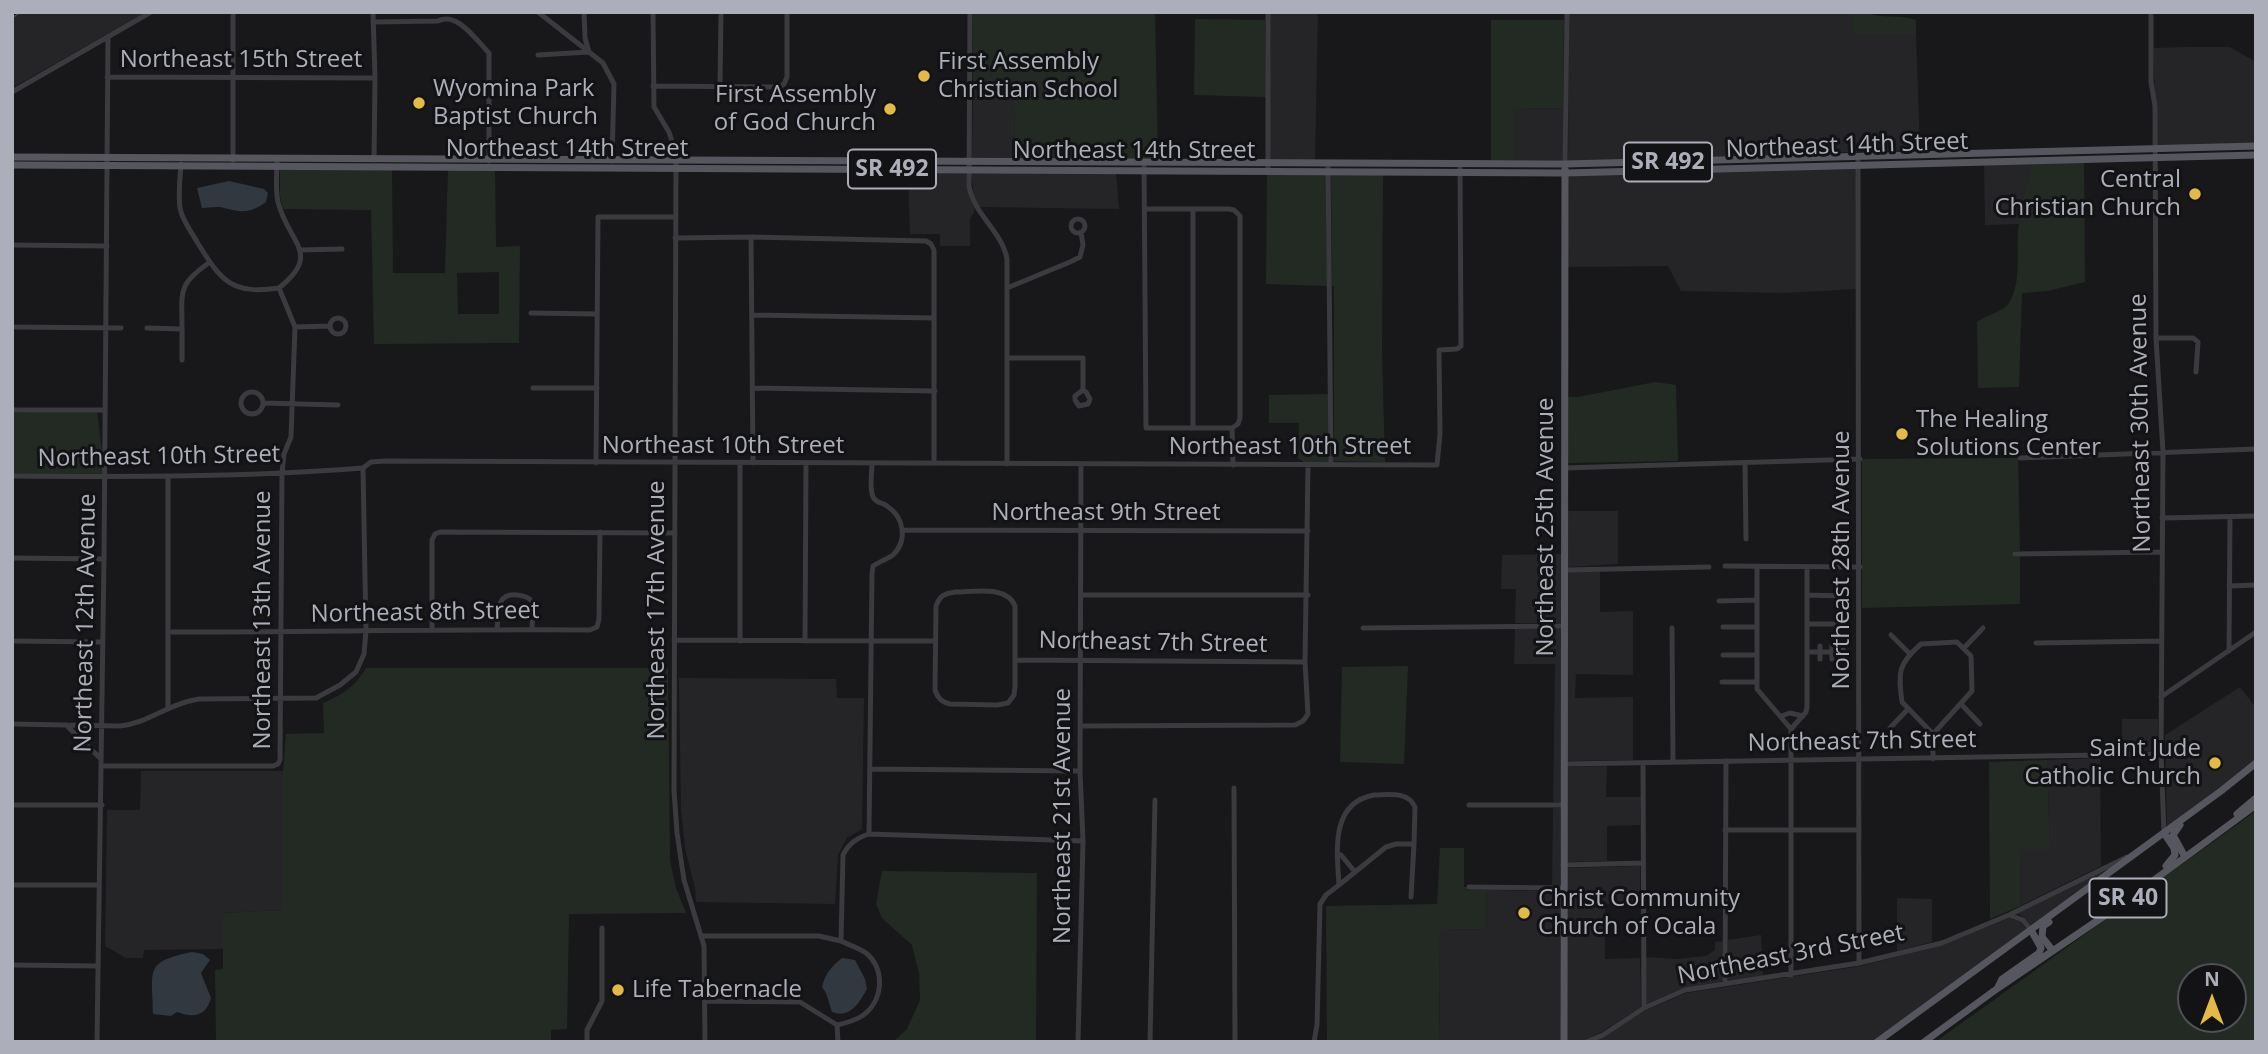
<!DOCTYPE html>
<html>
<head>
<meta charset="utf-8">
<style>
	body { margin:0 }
	#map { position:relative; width:2268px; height:1054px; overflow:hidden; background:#18181a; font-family:"Open Sans",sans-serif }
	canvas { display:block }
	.frame { position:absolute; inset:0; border:14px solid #acafb9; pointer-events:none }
	.north { position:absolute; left:2177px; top:963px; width:70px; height:70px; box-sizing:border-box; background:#131315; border:2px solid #505157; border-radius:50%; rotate:0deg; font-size:19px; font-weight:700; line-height:28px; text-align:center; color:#acafb9 }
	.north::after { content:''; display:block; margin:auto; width:24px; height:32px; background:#e4ba46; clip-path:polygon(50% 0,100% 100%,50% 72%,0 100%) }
</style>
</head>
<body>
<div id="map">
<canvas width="2268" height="1054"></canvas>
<div class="frame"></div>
<div class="north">N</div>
</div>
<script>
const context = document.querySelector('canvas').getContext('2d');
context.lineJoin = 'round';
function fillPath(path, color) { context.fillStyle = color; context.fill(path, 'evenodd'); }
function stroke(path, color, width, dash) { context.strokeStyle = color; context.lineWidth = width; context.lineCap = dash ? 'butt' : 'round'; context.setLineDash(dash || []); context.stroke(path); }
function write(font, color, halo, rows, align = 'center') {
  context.font = font + ' "Open Sans",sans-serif'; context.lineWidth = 6; context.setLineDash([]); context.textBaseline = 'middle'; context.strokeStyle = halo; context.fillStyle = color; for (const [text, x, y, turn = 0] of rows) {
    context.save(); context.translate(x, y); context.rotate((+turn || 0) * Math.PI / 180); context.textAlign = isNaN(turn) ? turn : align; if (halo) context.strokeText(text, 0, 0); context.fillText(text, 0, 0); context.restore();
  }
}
const built = new Path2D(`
	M12,12H146L12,88Z
	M1270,12H1318L1315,160H1270Z
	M1569,12H1853V34H1916L1920,150L1568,161Z
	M2188,47H2230L2256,62V143L2157,146L2153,48Z
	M973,99H1014L1015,159L972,158Z
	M1563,108V160H1513V109Z
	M2032,164L2019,224L1985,225L1984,165Z
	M1856,168V289L1784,293L1681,291L1668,266L1567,267L1568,175Z
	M908,172L966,173L969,196L975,210L970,219V246H940V234H910Z
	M971,173H1116L1119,209L979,207L974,195Z
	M1567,511H1618V564L1568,567Z
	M1563,554V623H1515L1516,589H1501L1502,555Z
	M1568,572H1600V612L1633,611V675L1576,674L1575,698L1633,697V760L1566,761Z
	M1515,629H1563L1561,803L1553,802L1555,664H1514Z
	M679,678L836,679L837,698H864L862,829L847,838L838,855L835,904L696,902L695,888L685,848L681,810Z
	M2240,687L2254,705L2256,704V760L2167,828L2165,735Z
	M2122,719H2158L2159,751L2122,752Z
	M2100,758L2101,866L2020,906L2021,849H2050L2047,760Z
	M1607,766L1606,797H1641L1640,825L1607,826V861L1565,862L1566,767Z
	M141,771H283V910L223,913V949L144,950L143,958H126L105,946L107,810H140Z
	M1553,808H1561L1560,885H1552Z
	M1640,866V902L1605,904V959L1640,958L1641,1007L1602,1032L1580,1042H1566L1565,868Z
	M2101,872V875L2031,926L2025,918L2017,913Z
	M1487,890L1560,891L1561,1042H1439L1440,930L1486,929Z
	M1897,898L1932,899V942L1897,951Z
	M2009,918L2021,922L2027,930L1872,1042H1593L1644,1011L1686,993L1861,966L1943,945Z
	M1761,935L1763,976L1728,981V940Z
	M1723,941V981L1684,988L1646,1004L1645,957L1677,959L1706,956L1715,950V942Z`);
const green = new Path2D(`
	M973,12H1155L1158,159H1015L1014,99H973Z
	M1853,12H1871L1873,15C1887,18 1902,15 1916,20V34H1853Z
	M1195,19L1265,20L1266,97L1194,95Z
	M1491,20H1564L1563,108L1513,109V160H1491Z
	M2084,162L2085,282L2047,291L2022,293L2019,387L1978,388L1977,322C1985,316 2006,310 2009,303C2023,281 2015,247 2019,222C2022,203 2028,183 2032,163Z
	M280,170H392L393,273H445L448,170H495L496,247L520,246L519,343L374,344L371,210L283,209L280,196ZM499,272V314H458L457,273Z
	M1267,174H1326L1327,286L1266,284Z
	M1331,174H1383L1382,352L1385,462L1334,461V286H1332Z
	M1655,382L1676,385L1678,461L1567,463V397H1578Z
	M1328,394L1329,462L1305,463L1298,458L1299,423H1269V395Z
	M97,410L105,477L12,476V413Z
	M2018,458L2020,551H2013V556L2020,557V604L1862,608V459Z
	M1408,666L1404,764L1340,762L1342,667Z
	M366,668H668L670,860L676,888L686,913L569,914L567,1029L551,1030V1042H216L215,970L223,969V913L283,910V771L286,734L324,733L323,703C342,695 356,686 366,668Z
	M2047,760L2050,849H2021L2020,906L1990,919L1989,762Z
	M2256,811V1042H1935L1980,1010ZM2191,977H2233V1019H2191Z
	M1440,848H1464V887H1467V890H1487L1486,929L1440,930L1439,1042H1327L1326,906L1437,904Z
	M882,871L1037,873L1036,1042H893L907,1029L920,1000L919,973L912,945L882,918L876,904Z`);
const water = new Path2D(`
	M229,181L264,189L268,193L266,202C251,213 242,213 224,208C218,206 209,208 202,208L197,188Z
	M192,952L203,954L210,960L201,973L211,998C206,1017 193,1018 177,1012L171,1016L153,1014C153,970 143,962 192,952Z
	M842,958L855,960L865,979L867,989C859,1003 850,1019 832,1012L826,993L822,987C825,974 831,967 842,958Z`);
const minor = new Path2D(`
	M233,12V160
	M373,12L375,78L374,160
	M538,12L589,52
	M584,12L585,38L589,52L603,63L614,84L612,161
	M653,12L654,107L669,132L676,154L674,790L677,833L684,880L704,946L705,1042
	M970,12L969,186C974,215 1002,231 1007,259V464
	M2151,12V82L2155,106L2156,338L2163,452L2161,754L2164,833
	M373,22L438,21C457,11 476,40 489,53V161
	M538,55L589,52
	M107,77L375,78
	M653,86L779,87L784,84L787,77V12
	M720,86L721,12
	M12,92L151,12
	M1858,157L1859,963
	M1144,162L1146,428H1232
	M1328,163L1331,464
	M181,164C180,178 178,194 180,208C182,220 191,231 197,242C221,280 230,295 279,288
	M1565,164L1567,12
	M1268,171V12
	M1146,209H1229L1234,210L1240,216V418L1238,424L1232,428L1233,465
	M1071 226a7 7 0 1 1 14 0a7 7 0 1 1-14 0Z
	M751,237L753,463
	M675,238L751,237L926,241L931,244L934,250V463
	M12,245L107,246
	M300,250L342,249
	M1007,288L1070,262L1080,257L1083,245L1081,232
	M531,313L596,314
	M753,315L934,318
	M330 326a8 8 0 1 1 16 0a8 8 0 1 1-16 0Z
	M12,327L121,328
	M295,327L330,326
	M147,328L182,329V360
	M182,329C182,291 177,285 210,262
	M2156,338H2193L2198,342L2196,372
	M1007,358H1083V390L1075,396V400L1079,406L1088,404L1090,399L1086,392L1083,390
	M533,388H597
	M753,388L935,391
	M241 403a11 11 0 1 1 22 0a11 11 0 1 1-22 0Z
	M263,403L338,405
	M12,410H105
	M1193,428V209
	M2020,458L2256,449
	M596,463L598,217H675
	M1745,463L1746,539
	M1564,468L1860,459
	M12,476C129,477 247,477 363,468L371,462L384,461L1437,465L1440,434L1439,350L1457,349L1461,346L1460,164
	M168,476V707
	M2162,518L2256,516
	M903,530L1308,531
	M2015,554L2161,552
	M12,558L104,559
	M1725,566L1860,567
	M1757,566V689L1791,729
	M1565,570L1709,567
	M2229,586L2256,585
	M955,592C974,592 1007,585 1015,606V687L1014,695L1008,703L997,705L950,704C941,702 938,698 935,690L936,606C940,595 944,594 955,592Z
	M1081,595H1308
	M1807,595L1844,596
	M1719,601L1757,600
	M1807,624H1846
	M1723,627H1757
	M1363,628L1565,626
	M1672,628L1673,762
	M432,629V540L435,534L440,532L675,533
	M497,629C499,613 495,593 517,595C525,596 528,597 533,602L532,630
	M168,632C309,632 449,629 590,630L597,627L599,619L600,532
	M1891,635L1910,654
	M674,640L935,641
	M12,641L103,642
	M740,641V463
	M805,641L806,464
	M2036,643L2161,641
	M1843,645V659
	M1820,646V659
	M1964,648L1983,628
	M2229,651L2230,517
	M1807,652H1845
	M1723,655H1757
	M1832,659V645
	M1016,660L1305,662
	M1722,682H1756
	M2161,697L2256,632
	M1961,704L1980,724
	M1781,716L1790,713L1803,716
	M12,724L120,726C149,723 167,704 199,699L316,698L340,685L356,672L364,654L366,631L363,468
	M66,725L101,759
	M1080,726L1295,725L1303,721L1308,714L1305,662L1308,466
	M1890,728L1908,709
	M1791,729V975
	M1791,729L1806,712L1807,707V567
	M1933,734L1972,691L1971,656L1957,642L1921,644C1898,664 1898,672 1902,702L1933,734V759
	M1643,763L1644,1008
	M1564,764L2161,754
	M101,766H273L278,764L280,760L282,473L284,454L291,437L295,327L279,288C323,253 288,243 278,202C275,189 277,172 277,158
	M870,769L1080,771
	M1234,788L1235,1042
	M1374,795C1389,795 1408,791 1415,807L1414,844H1396L1386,847L1339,885C1337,851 1330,803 1374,795Z
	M12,805H102
	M1469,805H1563
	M1725,830H1859
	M869,834L1083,841
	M1338,854L1341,855L1355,872
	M1563,865L1643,863
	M12,885H99
	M1469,887L1562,888
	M1411,897L1414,844
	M2009,915L2023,920L2031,930
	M703,936H819L841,941
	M12,965L98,966
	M1725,984L1726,761
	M705,1001L800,1002L837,1025
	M837,1025C846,1023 854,1021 862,1016C883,1002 886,970 866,953C859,948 849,945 841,941L843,855C849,843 857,838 869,834L872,573L873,566C879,562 887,559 893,555C908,540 904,517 887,506C882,502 877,504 873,497C869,488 872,473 872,463
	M837,1025L838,1042
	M97,1042L104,559L108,37
	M587,1042V1030L602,1001V928
	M1078,1042L1083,841L1080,771L1081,464
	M1150,1042L1155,800
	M1314,1042L1317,1025L1320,904L1326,895L1339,885
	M1586,1042L1603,1035L1644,1008L1685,990L1859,963L1942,943L2009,915L2127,857`);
const major = new Path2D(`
	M12,157L1565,164L2256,146
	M12,165L1565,173L2256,155
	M2237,814L2256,798
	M2180,825L2173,835L2185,857
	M2164,833L2174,848L2175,855L2166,866
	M2049,922L2043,926L2042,937L2053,951
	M1998,987L2002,979L2039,953L2041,948L2031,930
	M1564,1042L1565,169
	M1877,1042L2221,791L2256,763
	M1924,1042L1998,988L2116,908L2256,805`);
const rail = new Path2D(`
	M12,16L18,12`);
const markers = [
	[924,76,7,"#e4ba46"],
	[419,103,7,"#e4ba46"],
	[890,109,7,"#e4ba46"],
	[2195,194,7,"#e4ba46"],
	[1902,434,7,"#e4ba46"],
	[2215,763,7,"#e4ba46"],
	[1524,913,7,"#e4ba46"],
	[618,990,7,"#e4ba46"]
];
const shields = [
	[1668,162,88],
	[892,169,88],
	[2128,898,77]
];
const shieldNames = [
	["SR 492",1668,162],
	["SR 492",892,169],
	["SR 40",2128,898]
];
const streetNames = [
	["Northeast 15th Street",241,60],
	["Northeast 14th Street",1847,146,-2],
	["Northeast 14th Street",567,149],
	["Northeast 14th Street",1134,151],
	["Northeast 30th Avenue",2141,423,-91],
	["Northeast 10th Street",723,446],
	["Northeast 10th Street",1290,447],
	["Northeast 10th Street",159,457,-1],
	["Northeast 9th Street",1106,513],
	["Northeast 25th Avenue",1546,527,-90],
	["Northeast 28th Avenue",1842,560,-90],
	["Northeast 17th Avenue",657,610,-90],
	["Northeast 8th Street",425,613,-1],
	["Northeast 13th Avenue",263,620,-90],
	["Northeast 12th Avenue",86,623,-89],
	["Northeast 7th Street",1153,643,1],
	["Northeast 7th Street",1862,742,-1],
	["Northeast 21st Avenue",1063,816,-90],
	["Northeast 3rd Street",1791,955,-11]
];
const poiNames = [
	["First Assembly",938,62],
	["Christian School",938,90],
	["Wyomina Park",433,89],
	["Baptist Church",433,117],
	["First Assembly",876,95,"right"],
	["of God Church",876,123,"right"],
	["Central",2181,180,"right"],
	["Christian Church",2181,208,"right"],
	["The Healing",1916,420],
	["Solutions Center",1916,448],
	["Saint Jude",2201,749,"right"],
	["Catholic Church",2201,777,"right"],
	["Christ Community",1538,899],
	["Church of Ocala",1538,927],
	["Life Tabernacle",632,990]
];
fillPath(built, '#252427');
fillPath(green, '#232a24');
fillPath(water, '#31383f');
stroke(minor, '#3a3a3f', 5);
stroke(major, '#56575e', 7);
stroke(rail, '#515258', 4.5);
stroke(rail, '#131315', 2, [5]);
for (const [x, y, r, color] of markers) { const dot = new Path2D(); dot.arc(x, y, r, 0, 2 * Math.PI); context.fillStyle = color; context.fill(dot); stroke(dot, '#131315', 2.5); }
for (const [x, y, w] of shields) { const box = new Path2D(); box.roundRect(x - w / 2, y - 19.5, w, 39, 5); context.fillStyle = '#131315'; context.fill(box); stroke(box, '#acafb9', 2); }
write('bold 23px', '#acafb9', null, shieldNames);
write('24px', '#acafb9', '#131315', streetNames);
write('24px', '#acafb9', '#131315', poiNames, 'left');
</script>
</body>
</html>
